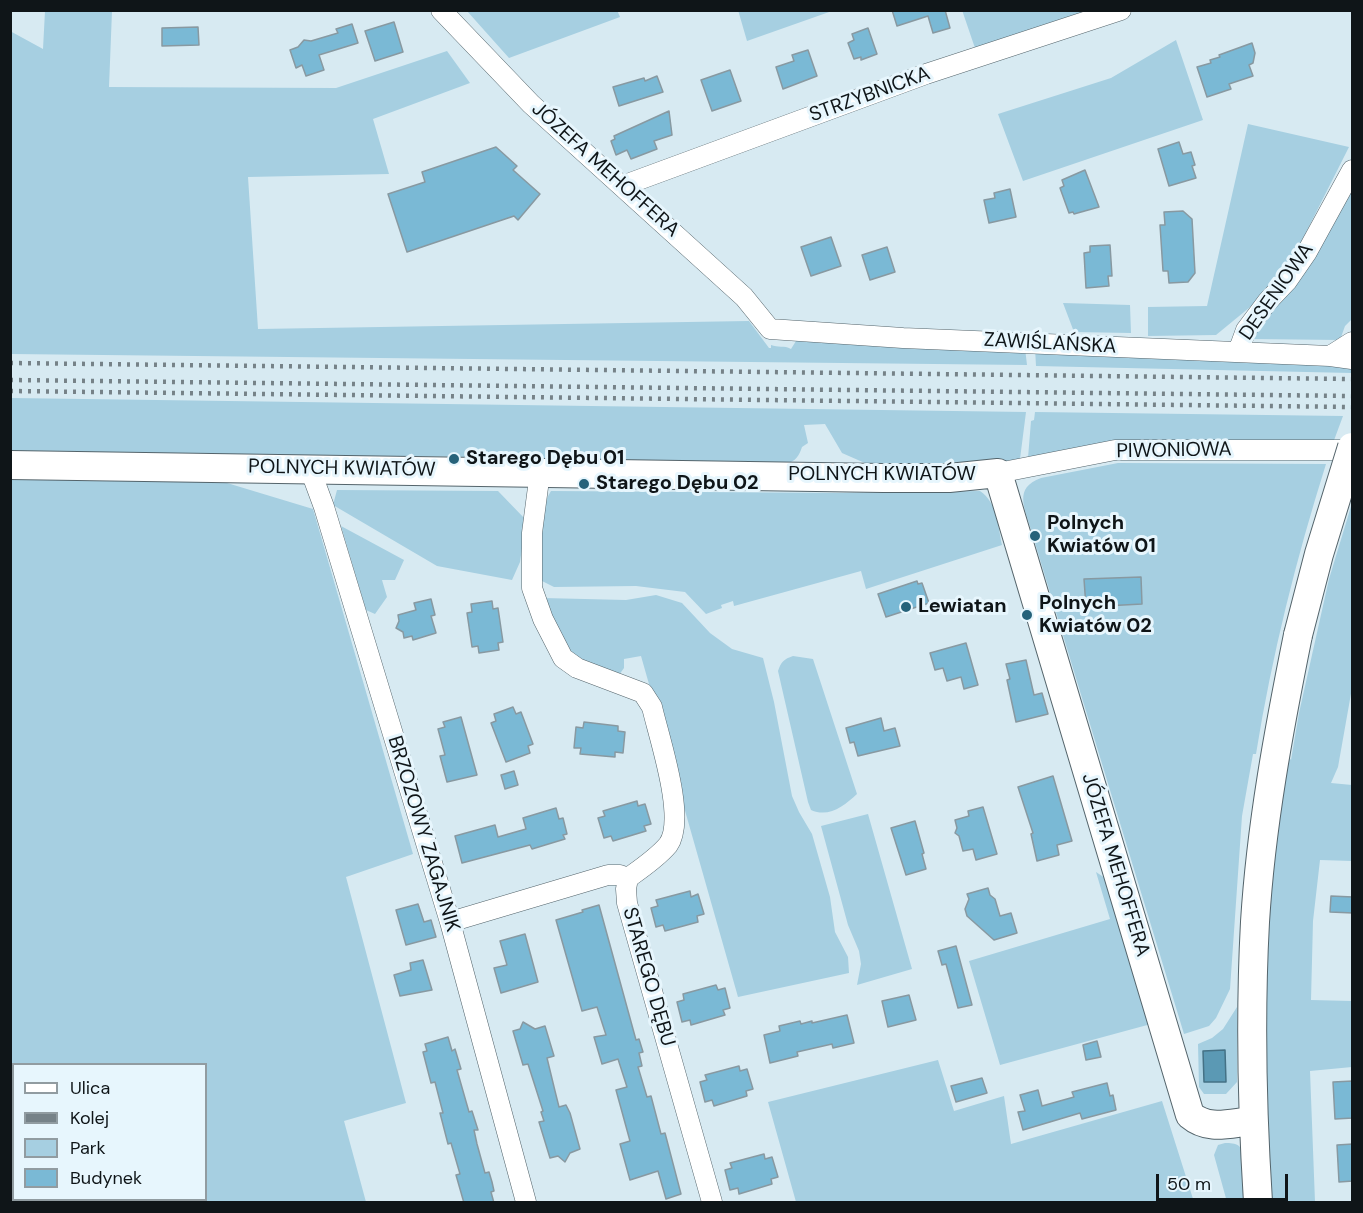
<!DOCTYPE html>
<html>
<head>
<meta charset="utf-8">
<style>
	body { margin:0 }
	#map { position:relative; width:1363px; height:1213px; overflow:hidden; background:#d7eaf2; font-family:"DM Sans",sans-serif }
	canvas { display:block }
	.frame { position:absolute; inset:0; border:12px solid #0f1518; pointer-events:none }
	.legend { position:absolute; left:12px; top:1063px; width:195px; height:138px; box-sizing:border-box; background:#e7f6fd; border:2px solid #919ca1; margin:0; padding:8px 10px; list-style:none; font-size:18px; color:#0f1518 }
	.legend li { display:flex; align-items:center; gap:12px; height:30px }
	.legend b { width:30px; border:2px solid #919ca1 }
	.scale { position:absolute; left:1156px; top:1174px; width:132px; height:27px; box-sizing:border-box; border:3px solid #0f1518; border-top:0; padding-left:8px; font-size:18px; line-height:21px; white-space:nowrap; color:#0f1518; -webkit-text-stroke:4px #e7f6fd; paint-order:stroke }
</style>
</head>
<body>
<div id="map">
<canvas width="1363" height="1213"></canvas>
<div class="frame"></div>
<ul class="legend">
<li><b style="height:8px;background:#fff"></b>Ulica</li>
<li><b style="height:8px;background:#768288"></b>Kolej</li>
<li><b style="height:16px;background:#a6cfe1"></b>Park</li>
<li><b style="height:16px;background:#7ab9d5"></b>Budynek</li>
</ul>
<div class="scale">50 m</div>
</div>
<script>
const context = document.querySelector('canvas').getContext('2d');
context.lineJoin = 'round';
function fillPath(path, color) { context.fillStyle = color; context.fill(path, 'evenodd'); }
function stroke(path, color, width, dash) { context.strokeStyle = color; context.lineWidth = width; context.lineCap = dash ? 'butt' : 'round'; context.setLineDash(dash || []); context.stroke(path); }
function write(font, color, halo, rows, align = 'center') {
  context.font = font + ' "DM Sans",sans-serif'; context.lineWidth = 6; context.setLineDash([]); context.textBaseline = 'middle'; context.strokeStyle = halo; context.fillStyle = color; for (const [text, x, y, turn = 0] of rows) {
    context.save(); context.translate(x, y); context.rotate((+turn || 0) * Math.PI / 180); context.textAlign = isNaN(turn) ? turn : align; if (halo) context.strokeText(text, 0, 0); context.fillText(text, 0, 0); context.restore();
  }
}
const green = new Path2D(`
	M617,10L620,17L509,58L467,11Z
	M738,10H832V11L747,41Z
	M962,10L1091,11L976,51Z
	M45,11H112L109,87L336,88L447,51L470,83L373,119L389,174L248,177L258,329L749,321L769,348H771V345C778,348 784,345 791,349L796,341L801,339L1025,348L1027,365L11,354L10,31L43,49Z
	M1176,40L1203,120L1023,181L998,114L1111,78Z
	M1248,124L1349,147L1290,264L1255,303L1216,335L1148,336V307L1207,306Z
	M1352,183V319L1345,326L1340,340L1250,339Z
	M1063,303L1130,305L1131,333L1074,332Z
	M1035,348L1352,364V373L1036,366Z
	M11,398L1026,412L1020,459L987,465L874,467L842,453L825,424L804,425L808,443L802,447C799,456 796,461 786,464L420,456L11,457Z
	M1035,412L1343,416L1333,443L1028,458L1031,421L1034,420Z
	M1118,463L1326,464C1296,559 1272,655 1256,754H1253L1242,816L1230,989L1216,1018L1209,1026L1184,1034L1035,543L1039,541L1035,529L1031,530C1025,508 1013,488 1041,478Z
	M10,474H152L227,483L313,509L413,854L346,877L406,1103L344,1121L366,1202H11ZM14,1064H206V1200H14Z
	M337,490L498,491L526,520L520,562L512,580L437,566L333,505Z
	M551,491L842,493L980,491C997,502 998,526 1002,545L866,589L861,571L734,606L733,601L721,605L722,608L706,614L685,592L636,586L554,587L542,581C539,556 537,512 551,491Z
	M1352,503V688L1338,767L1331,783L1352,785V861L1320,860L1313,921L1311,1000L1352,1001V1067L1310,1071L1315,1202H1269C1263,1083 1262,962 1275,843C1278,814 1284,786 1289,757L1291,760L1299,713L1329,579Z
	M341,526L404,560L395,580H382L387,597L375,614L366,610Z
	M656,595L682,603L710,633L732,649L763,658L774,702L792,796L799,812L812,834L830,897L835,932L848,957L849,973L738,997L641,656L624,659V668L619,675L569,654L543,598L626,600Z
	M793,656L813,659L857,794C844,806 829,818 811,810L808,802L778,671C781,662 784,659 793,656Z
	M868,814L912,969L857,985L861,964L859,951L848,925L821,826Z
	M1096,872L1108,880L1151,1024L1000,1065L969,961L1110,919Z
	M1237,1007V1082L1226,1094H1204L1199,1087L1198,1044L1212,1038L1223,1029Z
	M938,1060L954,1111L1004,1096L1011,1144L1162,1101L1194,1202H796L768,1102Z
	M1225,1143C1230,1143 1235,1143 1239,1146C1247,1154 1247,1190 1249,1202H1227L1214,1155L1218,1145Z`);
const water = new Path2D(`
	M1225,1050L1226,1082H1204L1203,1051Z`);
const building = new Path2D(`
	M892,10H945L950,28L933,33L928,16L897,26Z
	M394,22L403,52L375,61L365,31Z
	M352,24L358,43L319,55L324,70L306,76L302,65L296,68L290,50L298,47L304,40L311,41L338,33L336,29Z
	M198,27L199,45L162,46V28Z
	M868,28L877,54L861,60V57L854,59L848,43L854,40L852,34Z
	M1252,43L1255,53L1253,63L1249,65L1253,76L1229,84L1231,89L1207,97L1197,67L1211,63L1210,60L1220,57L1219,55Z
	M808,50L817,76L783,89L776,67L794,61L792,55Z
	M730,70L741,101L712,111L701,80Z
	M657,76L663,92L619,106L613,87L644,78L645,81Z
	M669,111L672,135L654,141L657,149L631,159L627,150L616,155L611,141L615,139L614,136Z
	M1179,142L1183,154L1191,152L1195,165L1192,166L1196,178L1169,186L1158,149Z
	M496,147L517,166L513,170L540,194L518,220L514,216L407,252L388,194L425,182L422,172Z
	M1085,170L1099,207L1074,214L1073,212L1069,213L1060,188L1064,186L1062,180Z
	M1010,189L1016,217L989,223L984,200L995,198L994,193Z
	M1183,211L1192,219L1195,273L1188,282L1169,283L1168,271H1163L1160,225H1165L1164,212Z
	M831,237L841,266L811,276L801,247Z
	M1110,245L1112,276H1108L1109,286L1086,288L1084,253L1090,252V246Z
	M887,247L895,272L870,280L862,255Z
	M1141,577L1142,604L1086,607L1084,579Z
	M917,581L918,584L922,583L929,603L886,617L878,594Z
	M431,599L435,615L431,616L436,633L413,640L412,636L404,638L403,632L396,628L399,621L398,615L416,610L414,603Z
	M492,601L493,609L498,608L503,642L498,643L499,650L479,653L478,646L472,647L467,613L472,612L471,604Z
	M966,643L978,685L964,689L961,677L947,681L943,668L935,670L930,653Z
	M1026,660L1034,695L1042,693L1048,714L1016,722L1007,680L1010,679L1006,664Z
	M513,707L516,714L521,712L533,744L528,746L530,753L506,762L491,723L496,721L494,714Z
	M461,717L477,775L447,782L440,756L445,755L438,729L445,727L443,722Z
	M881,718L884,731L895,728L900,746L858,756L854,742L850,743L846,728Z
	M584,722L618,726V731L625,732L623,753L615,752V757L580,754L581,748H574L576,727L583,728Z
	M514,771L518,785L505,789L501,775Z
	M1053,776L1072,841L1057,845L1059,855L1037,861L1031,834L1033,833L1018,787Z
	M637,801L638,806L645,804L651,824L644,826L646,831L613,841L611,836L604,838L598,818L605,816L603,811Z
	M983,807L997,854L976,860L973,849L963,851L959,836L955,833L957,828L955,820L969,816L968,811Z
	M556,808L559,819L563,818L567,834L563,835L565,839L532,849L530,845L462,863L455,836L495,825L498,837L526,829L523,818Z
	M915,821L924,853L922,854L926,869L906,875L891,828Z
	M988,888L990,895L995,899L1000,916L1011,913L1017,933L994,940L967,916L965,909L969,899L967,894Z
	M690,891L691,897L698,894L704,914L697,916L698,922L665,931L663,925L656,927L651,908L658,906L656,900Z
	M1331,896L1353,897V913L1330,912Z
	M418,904L424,922L431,920L436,937L406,945L396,910Z
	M599,905L636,1040L639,1039L643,1052L639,1053L642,1066L638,1067L647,1097L651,1096L661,1134L665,1133L681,1194L666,1199L658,1171L630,1180L620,1144L630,1141L616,1090L627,1087L618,1059L602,1064L594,1037L606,1035L597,1007L582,1011L556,920L583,912L582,910Z
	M525,934L538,982L501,993L494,968L507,965L500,941Z
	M956,946L972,1005L958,1008L946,964L942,965L938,951Z
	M423,960L432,990L400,996L394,975L411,970L410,963Z
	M716,985L718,990L725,988L730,1008L723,1010L725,1015L691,1025L690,1020L682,1022L677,1002L684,1000L683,994Z
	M909,995L916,1020L888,1027L882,1001Z
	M847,1015L854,1043L833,1048L832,1044L797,1052L798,1056L770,1063L764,1035L780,1031L779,1026L800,1021L801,1024L812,1021V1023Z
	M523,1022L535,1029L545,1026L554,1056L547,1058L555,1091L559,1107L566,1105L570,1113L580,1149L570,1153L565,1162L558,1156L550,1158L539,1122L544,1121L541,1112L543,1111L528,1064L523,1065L513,1031L520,1029Z
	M448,1037L452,1051L455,1049L461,1069L457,1070L469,1112L472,1111L478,1130H474L477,1144L485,1173L489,1172L492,1182L494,1191L491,1192L494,1203H464L456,1175L460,1174L451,1143L448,1144L440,1113H443L435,1082L431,1083L423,1052L427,1051L425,1044Z
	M1097,1041L1101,1057L1086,1060L1083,1045Z
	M739,1066L740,1071L747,1069L753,1089L746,1091L747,1096L714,1106L712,1100L705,1102L700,1082L707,1080L705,1075Z
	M982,1078L987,1093L956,1102L951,1086Z
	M1353,1081V1118L1335,1119L1333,1082Z
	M1107,1083L1110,1096L1113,1095L1116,1110L1082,1119L1080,1113L1023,1130L1018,1112L1025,1111L1020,1095L1038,1090L1042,1106L1074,1097L1072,1092Z
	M1353,1144V1181L1339,1182L1337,1145Z
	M764,1154L765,1159L772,1157L778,1177L771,1179L772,1184L739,1194L738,1188L730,1190L725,1170L732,1168L730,1163Z`);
const street = new Path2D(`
	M441,10L531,104L744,297L770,329L903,338L1330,356L1352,359
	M622,186L926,74L1121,10
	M1238,352L1246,330L1267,302L1287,281L1307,252L1352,170
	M1330,356L1352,342
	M310,469L324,507L450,922L526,1202
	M540,472L532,533V588L543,619L563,658L577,668L643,693L652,707C659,738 687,819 668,845C657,858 642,868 628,878L626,889L627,903L712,1202
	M998,473L1115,450H1352
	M450,922L608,875H620L628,878`);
const secondary = new Path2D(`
	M10,465L883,478H949L998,473L1190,1115C1209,1131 1229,1123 1253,1121
	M1258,1202C1252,1109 1250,1015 1255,922C1261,825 1279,729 1298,635`);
const rail = new Path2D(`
	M10,363L1352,379
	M10,380L1352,396
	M10,391L1352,407`);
const secondaryBridge = new Path2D(`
	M1298,635L1319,554L1352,447`);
const markers = [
	[454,459,6,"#26627a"],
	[584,484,6,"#26627a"],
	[1035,536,6,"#26627a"],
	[906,607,6,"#26627a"],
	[1027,615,6,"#26627a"]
];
const streetNames = [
	["STRZYBNICKA",870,95,-20],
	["JÓZEFA MEHOFFERA",605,170,42],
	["DESENIOWA",1277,292,-55],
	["ZAWIŚLAŃSKA",1050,344,3],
	["PIWONIOWA",1174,451,-1],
	["POLNYCH KWIATÓW",342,469,1],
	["POLNYCH KWIATÓW",882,475],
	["BRZOZOWY ZAGAJNIK",423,834,73],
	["JÓZEFA MEHOFFERA",1115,865,73],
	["STAREGO DĘBU",648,977,74]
];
const poiNames = [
	["Starego Dębu 01",466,459],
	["Starego Dębu 02",596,484],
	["Polnych",1047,524],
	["Kwiatów 01",1047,547],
	["Polnych",1039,604],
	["Kwiatów 02",1039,627],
	["Lewiatan",918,607]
];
fillPath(green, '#a6cfe1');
fillPath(water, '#5b99b4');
stroke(water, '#447185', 1.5);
fillPath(building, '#7ab9d5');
stroke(building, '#8899a1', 1.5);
stroke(street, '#54646b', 21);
stroke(secondary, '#54646b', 30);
stroke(street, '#fff', 20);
stroke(secondary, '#fff', 28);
stroke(rail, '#768288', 4.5, [3, 6]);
stroke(secondaryBridge, '#54646b', 30, []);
stroke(secondaryBridge, '#fff', 28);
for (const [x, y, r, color] of markers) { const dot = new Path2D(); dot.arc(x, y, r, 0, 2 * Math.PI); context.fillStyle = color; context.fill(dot); stroke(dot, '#e7f6fd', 2); }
write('20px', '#0f1518', '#e7f6fd', streetNames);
write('bold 20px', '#0f1518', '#e7f6fd', poiNames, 'left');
</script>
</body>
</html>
